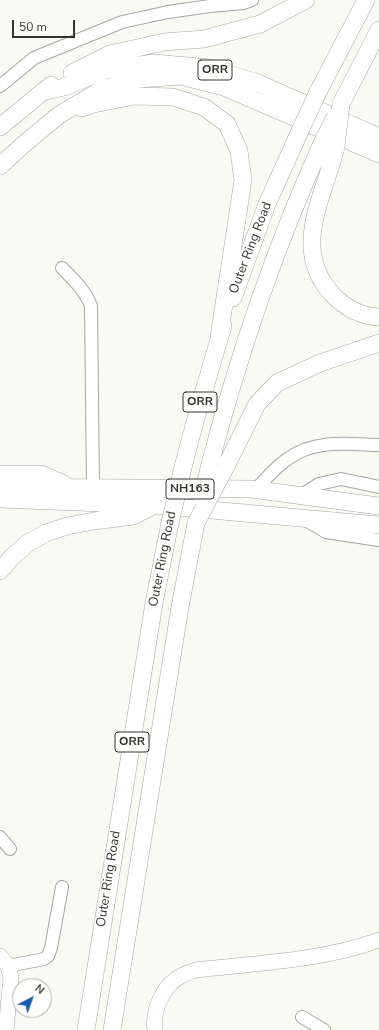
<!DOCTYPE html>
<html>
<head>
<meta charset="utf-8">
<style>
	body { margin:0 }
	#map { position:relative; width:379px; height:1030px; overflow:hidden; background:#fafaf5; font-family:"Nunito Sans",sans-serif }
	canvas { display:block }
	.north { position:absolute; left:12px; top:978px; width:40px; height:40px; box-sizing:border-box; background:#fffffe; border:1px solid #adadac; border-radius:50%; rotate:41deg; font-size:11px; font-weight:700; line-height:16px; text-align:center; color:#333331 }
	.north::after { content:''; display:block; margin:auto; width:14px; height:18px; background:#195cac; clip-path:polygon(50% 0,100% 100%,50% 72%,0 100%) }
	.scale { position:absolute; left:12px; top:20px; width:63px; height:18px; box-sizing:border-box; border:2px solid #333331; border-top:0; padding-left:5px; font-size:12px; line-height:14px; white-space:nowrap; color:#333331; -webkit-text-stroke:3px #fffffe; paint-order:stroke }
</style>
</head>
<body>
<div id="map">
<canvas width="379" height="1030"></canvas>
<div class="north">N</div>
<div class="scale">50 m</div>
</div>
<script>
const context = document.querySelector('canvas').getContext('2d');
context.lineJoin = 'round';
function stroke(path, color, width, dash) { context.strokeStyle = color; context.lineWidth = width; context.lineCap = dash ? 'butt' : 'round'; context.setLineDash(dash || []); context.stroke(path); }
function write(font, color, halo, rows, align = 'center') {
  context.font = font + ' "Nunito Sans",sans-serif'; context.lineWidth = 3; context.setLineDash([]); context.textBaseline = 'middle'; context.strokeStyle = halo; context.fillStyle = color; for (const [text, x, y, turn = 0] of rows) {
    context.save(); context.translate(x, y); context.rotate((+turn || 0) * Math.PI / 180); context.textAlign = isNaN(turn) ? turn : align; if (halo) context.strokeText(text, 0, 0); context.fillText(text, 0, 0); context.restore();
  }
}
const minor = new Path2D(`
	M0,86L34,58L122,22L168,12L210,6L244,3L252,0
	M62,268C74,280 85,290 91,306L93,488
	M255,490C266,479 276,466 289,458C316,439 348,444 379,445
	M300,496L319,484L341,479L379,487
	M306,520L326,532L379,540
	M0,837L10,849
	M8,966L44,959L48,956L51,948L62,887
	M302,1017L324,1030`);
const major = new Path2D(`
	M0,956L8,966L11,977L6,1030
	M155,1030C152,1011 163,985 181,976C186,973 191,972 196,970C257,963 321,961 379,940`);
const highway = new Path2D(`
	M72,73L110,54L164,42L204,39L260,24L306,0
	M42,92L64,87L106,70L154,63L209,68L258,83L379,137
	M318,92L366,0
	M341,104L379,30
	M82,108L94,104L134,96L173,97L204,107L227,124L239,151L243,180L219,337
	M0,127L51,85
	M336,147C324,197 290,250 333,295C345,308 362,316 379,317
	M0,166L24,144L59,115L101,90L138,79L181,76L224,87L379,154
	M233,298L267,204L300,131
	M183,467L196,418L223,326
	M209,468C238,356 275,247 323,141
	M225,468L257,404L277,383L320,363L379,343
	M0,474H41L64,484
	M0,487L251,489L379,506
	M0,499L155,505L379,525
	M0,571L12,557L28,543L46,533L67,526L94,521L133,516L151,507
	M86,1030L154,603L170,523
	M112,1030L180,607L196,523`);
const highwayBridge = new Path2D(`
	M300,131L318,92
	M323,141L335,117
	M336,147L341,104
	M202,499L209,468
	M170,523L183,467
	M196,523L225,468`);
const shields = [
	[215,70,34],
	[200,402,34],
	[190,489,48],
	[132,742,34]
];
const shieldNames = [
	["ORR",215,70],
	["ORR",200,402],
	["NH163",190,489],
	["ORR",132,742]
];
const streetNames = [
	["Outer Ring Road",251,248,-69],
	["Outer Ring Road",163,559,-79],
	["Outer Ring Road",109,879,-81]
];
stroke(minor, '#a7a6a2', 14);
stroke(major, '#a7a6a2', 16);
stroke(highway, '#a7a6a2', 18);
stroke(minor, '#fff', 12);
stroke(major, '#fff', 15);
stroke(highway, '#fff', 17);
stroke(highwayBridge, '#a7a6a2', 18, []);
stroke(highwayBridge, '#fff', 17);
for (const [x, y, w] of shields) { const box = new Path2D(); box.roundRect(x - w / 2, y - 10, w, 20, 3); context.fillStyle = '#fffffe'; context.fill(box); stroke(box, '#333331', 1); }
write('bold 12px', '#333331', null, shieldNames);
write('13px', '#333331', '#fffffe', streetNames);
</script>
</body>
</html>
